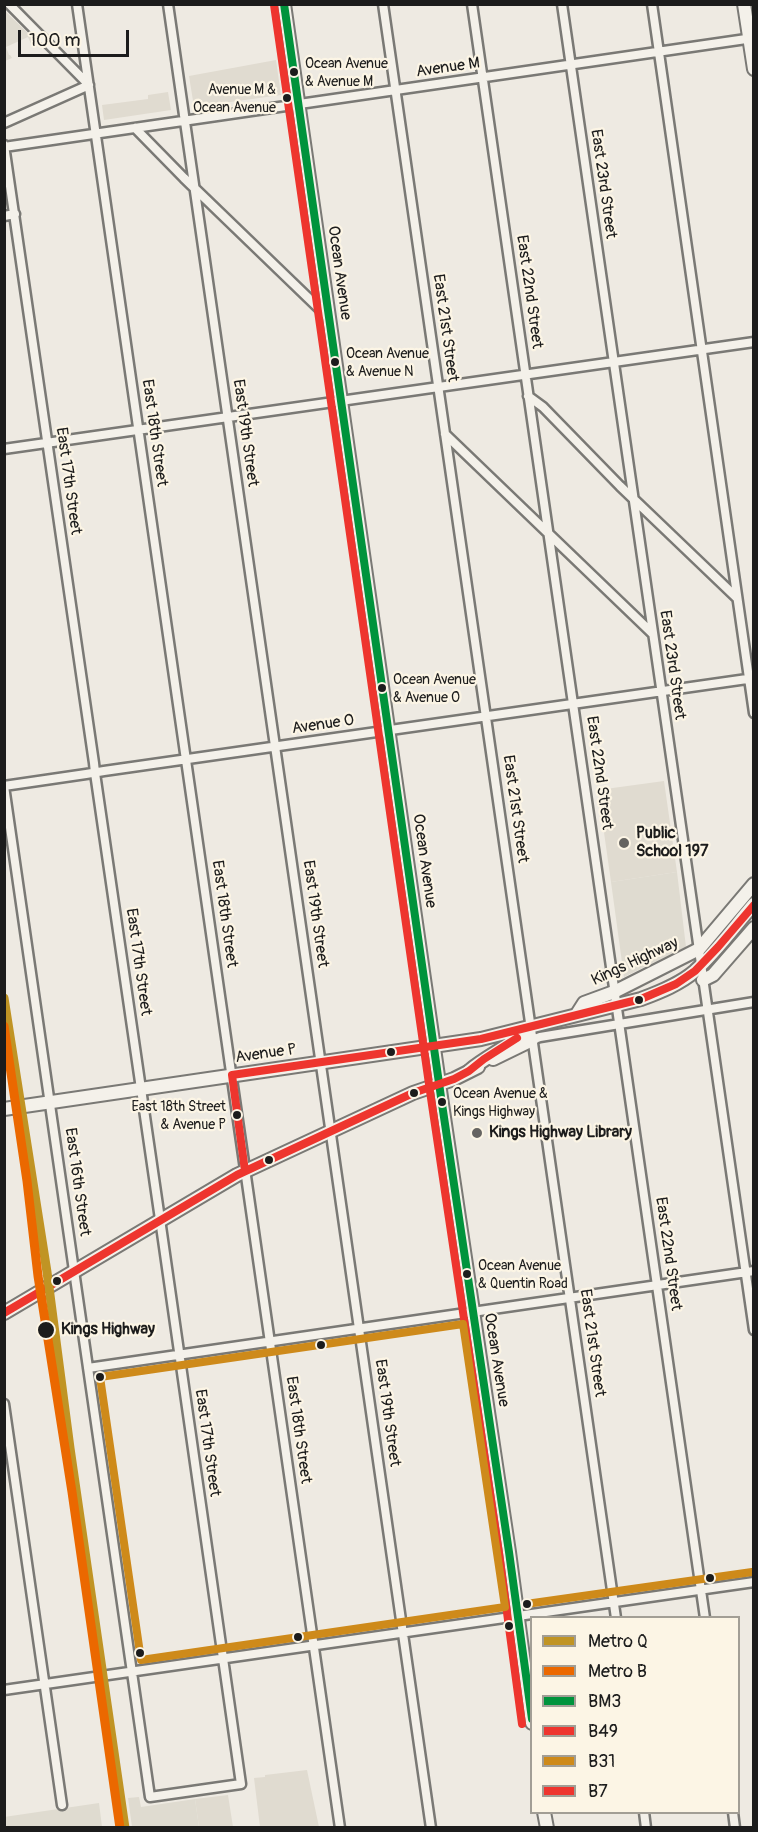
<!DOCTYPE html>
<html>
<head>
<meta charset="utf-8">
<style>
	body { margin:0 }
	#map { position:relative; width:758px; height:1832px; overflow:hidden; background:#eeeae2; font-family:Pangolin,sans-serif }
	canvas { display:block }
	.frame { position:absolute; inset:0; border:6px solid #1c1c1c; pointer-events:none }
	.legend { position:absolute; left:530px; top:1616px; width:210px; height:198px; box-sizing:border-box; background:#fcf5e5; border:2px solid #a29e95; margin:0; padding:8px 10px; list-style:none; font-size:18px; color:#1c1c1c }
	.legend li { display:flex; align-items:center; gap:12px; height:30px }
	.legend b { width:30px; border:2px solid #a29e95 }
	.scale { position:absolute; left:18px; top:30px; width:111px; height:27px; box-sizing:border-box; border:3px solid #1c1c1c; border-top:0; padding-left:8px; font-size:18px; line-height:21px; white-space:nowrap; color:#1c1c1c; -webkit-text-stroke:4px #fcf5e5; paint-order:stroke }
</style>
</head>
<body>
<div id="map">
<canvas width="758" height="1832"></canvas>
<div class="frame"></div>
<ul class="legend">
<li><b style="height:8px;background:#c09424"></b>Metro Q</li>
<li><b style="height:8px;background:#eb6800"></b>Metro B</li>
<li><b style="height:8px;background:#00933c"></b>BM3</li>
<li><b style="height:8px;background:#ee352e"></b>B49</li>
<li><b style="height:8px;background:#ce8a1a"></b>B31</li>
<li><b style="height:8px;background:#ee352e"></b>B7</li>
</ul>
<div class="scale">100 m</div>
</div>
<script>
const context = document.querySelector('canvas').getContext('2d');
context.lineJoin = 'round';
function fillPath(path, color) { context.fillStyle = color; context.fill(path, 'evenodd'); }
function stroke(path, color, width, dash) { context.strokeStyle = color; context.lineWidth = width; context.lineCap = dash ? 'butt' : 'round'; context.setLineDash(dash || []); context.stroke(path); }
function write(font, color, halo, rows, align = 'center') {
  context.font = font + ' Pangolin,sans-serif'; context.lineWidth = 4.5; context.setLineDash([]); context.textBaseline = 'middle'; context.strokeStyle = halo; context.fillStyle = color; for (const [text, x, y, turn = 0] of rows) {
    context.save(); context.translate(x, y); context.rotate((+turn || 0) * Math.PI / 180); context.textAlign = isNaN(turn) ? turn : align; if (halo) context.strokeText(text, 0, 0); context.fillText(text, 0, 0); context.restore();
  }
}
const built = new Path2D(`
	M276,60L281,95L194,107L189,76Z
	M168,92L171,110L104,120L102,105L148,99V95Z
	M664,781L677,872L611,882L598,790Z
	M307,1770L319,1827H260L254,1778L265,1777V1775Z
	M228,1795L233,1827H199L195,1799Z`);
const green = new Path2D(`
	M4,10L38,43L32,46L28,37L6,47L9,55H10L12,58L5,61Z
	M677,872L686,947L624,977L611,882Z
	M139,1797L141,1807L195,1799L199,1827H132L128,1798Z
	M99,1803L102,1827H5L4,1817Z`);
const street = new Path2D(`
	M77,4L340,1828
	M168,4L431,1828
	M383,4L616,1618
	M472,4L705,1618
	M562,4L754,1330
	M652,4L754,713
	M4,123L89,85L9,4
	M135,128L184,178L329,318
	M4,145L94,763L95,773C118,926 141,1079 162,1233L241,1784L150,1797L4,786L86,774L104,771L740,680L754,678
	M4,147L753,38
	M4,216L15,214
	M528,396L543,407L620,486L737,598
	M445,434L652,633
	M4,449L754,342
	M532,1040L540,1037L754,1002
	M88,1368L754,1271
	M4,1404L62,1805
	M4,1690L754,1582
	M644,1812L646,1828
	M733,1812L735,1828`);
const secondary = new Path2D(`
	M284,4L442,1104L509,1552L532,1723
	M744,4L754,69
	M703,980L713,975L754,928
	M577,1014L584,1003L614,992L699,949L754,884
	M493,1059L532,1040
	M4,1313L237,1175L413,1093L454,1079L478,1067
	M544,1812L547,1828`);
const primary = new Path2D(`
	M469,1071C488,1055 511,1046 528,1029
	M4,1109L481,1039L641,999C660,992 680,984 695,971C717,951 734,927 754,904`);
const bus1 = new Path2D(`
	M284,4L442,1104L509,1552L532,1719`);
const bus2 = new Path2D(`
	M274,5L432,1105L499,1553L522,1724`);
const bus3 = new Path2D(`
	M463,1324L505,1607L141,1660L100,1377Z
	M526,1604L752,1572`);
const bus4 = new Path2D(`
	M245,1171L232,1075L481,1039L641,999L676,984L695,971L718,947L754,905
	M4,1313L237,1175L413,1093L454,1079L469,1071L484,1059L517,1038`);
const metro1 = new Path2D(`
	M4,998L47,1272L70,1448L125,1828`);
const metro2 = new Path2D(`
	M4,1026L27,1181L38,1276L72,1492L120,1828`);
const markers = [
	[294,72,5,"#1c1c1c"],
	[287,98,5,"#1c1c1c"],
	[335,362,5,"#1c1c1c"],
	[382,688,5,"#1c1c1c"],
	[624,843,6,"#666461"],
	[639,1000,5,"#1c1c1c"],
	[391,1052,5,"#1c1c1c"],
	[414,1093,5,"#1c1c1c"],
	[442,1102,5,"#1c1c1c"],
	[237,1115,5,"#1c1c1c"],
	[477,1133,6,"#666461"],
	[269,1160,5,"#1c1c1c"],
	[467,1274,5,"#1c1c1c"],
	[57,1281,5,"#1c1c1c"],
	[46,1330,9,"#1c1c1c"],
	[321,1345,5,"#1c1c1c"],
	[100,1377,5,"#1c1c1c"],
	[710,1578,5,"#1c1c1c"],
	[527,1604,5,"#1c1c1c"],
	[509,1626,5,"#1c1c1c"],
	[298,1637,5,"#1c1c1c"],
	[140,1653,5,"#1c1c1c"]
];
const busNames = [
	["Ocean Avenue",305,64],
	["& Avenue M",305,82],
	["Avenue M &",276,90,"right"],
	["Ocean Avenue",276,108,"right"],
	["Ocean Avenue",346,354],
	["& Avenue N",346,372],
	["Ocean Avenue",393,680],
	["& Avenue O",393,698],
	["Ocean Avenue &",453,1094],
	["Kings Highway",453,1112],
	["East 18th Street",226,1107,"right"],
	["& Avenue P",226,1125,"right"],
	["Ocean Avenue",478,1266],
	["& Quentin Road",478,1284]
];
const streetNames = [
	["Avenue M",448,68,-8],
	["East 23rd Street",603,184,82],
	["Ocean Avenue",339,273,82],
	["East 22nd Street",529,292,82],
	["East 21st Street",445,328,82],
	["East 18th Street",154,433,82],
	["East 19th Street",245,433,82],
	["East 17th Street",68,481,82],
	["East 23rd Street",672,665,82],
	["Avenue O",323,725,-8],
	["East 22nd Street",599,773,82],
	["East 21st Street",515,809,82],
	["Ocean Avenue",424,861,82],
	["East 18th Street",224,914,82],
	["East 19th Street",315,914,82],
	["East 17th Street",138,962,82],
	["Kings Highway",635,962,-25],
	["Avenue P",266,1054,-8],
	["East 16th Street",77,1182,82],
	["East 22nd Street",668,1254,82],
	["East 21st Street",592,1343,82],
	["Ocean Avenue",496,1360,81],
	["East 19th Street",387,1413,82],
	["East 18th Street",298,1430,82],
	["East 17th Street",207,1443,82]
];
const poiNames = [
	["Public",636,834],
	["School 197",636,852],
	["Kings Highway Library",489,1133]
];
const stopNames = [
	["Kings Highway",61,1330]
];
fillPath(built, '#e0dbd0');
fillPath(green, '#dfdbd0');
stroke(street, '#7a7975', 13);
stroke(secondary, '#7a7975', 16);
stroke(primary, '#7a7975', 16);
stroke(street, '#f4f1ea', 8);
stroke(secondary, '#f4f1ea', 12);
stroke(primary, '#f4f1ea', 12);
stroke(bus1, '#00933c', 8);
stroke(bus2, '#ee352e', 8);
stroke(bus3, '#ce8a1a', 8);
stroke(bus4, '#ee352e', 8);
stroke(metro1, '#c09424', 9);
stroke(metro2, '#eb6800', 9);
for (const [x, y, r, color] of markers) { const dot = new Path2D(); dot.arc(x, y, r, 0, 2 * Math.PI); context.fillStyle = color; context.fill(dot); stroke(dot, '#fcf5e5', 2); }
write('14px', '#1c1c1c', '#fcf5e5', busNames, 'left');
write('16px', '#1c1c1c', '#fcf5e5', streetNames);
write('bold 16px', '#1c1c1c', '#fcf5e5', poiNames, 'left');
write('bold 16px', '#1c1c1c', '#fcf5e5', stopNames, 'left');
</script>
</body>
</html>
